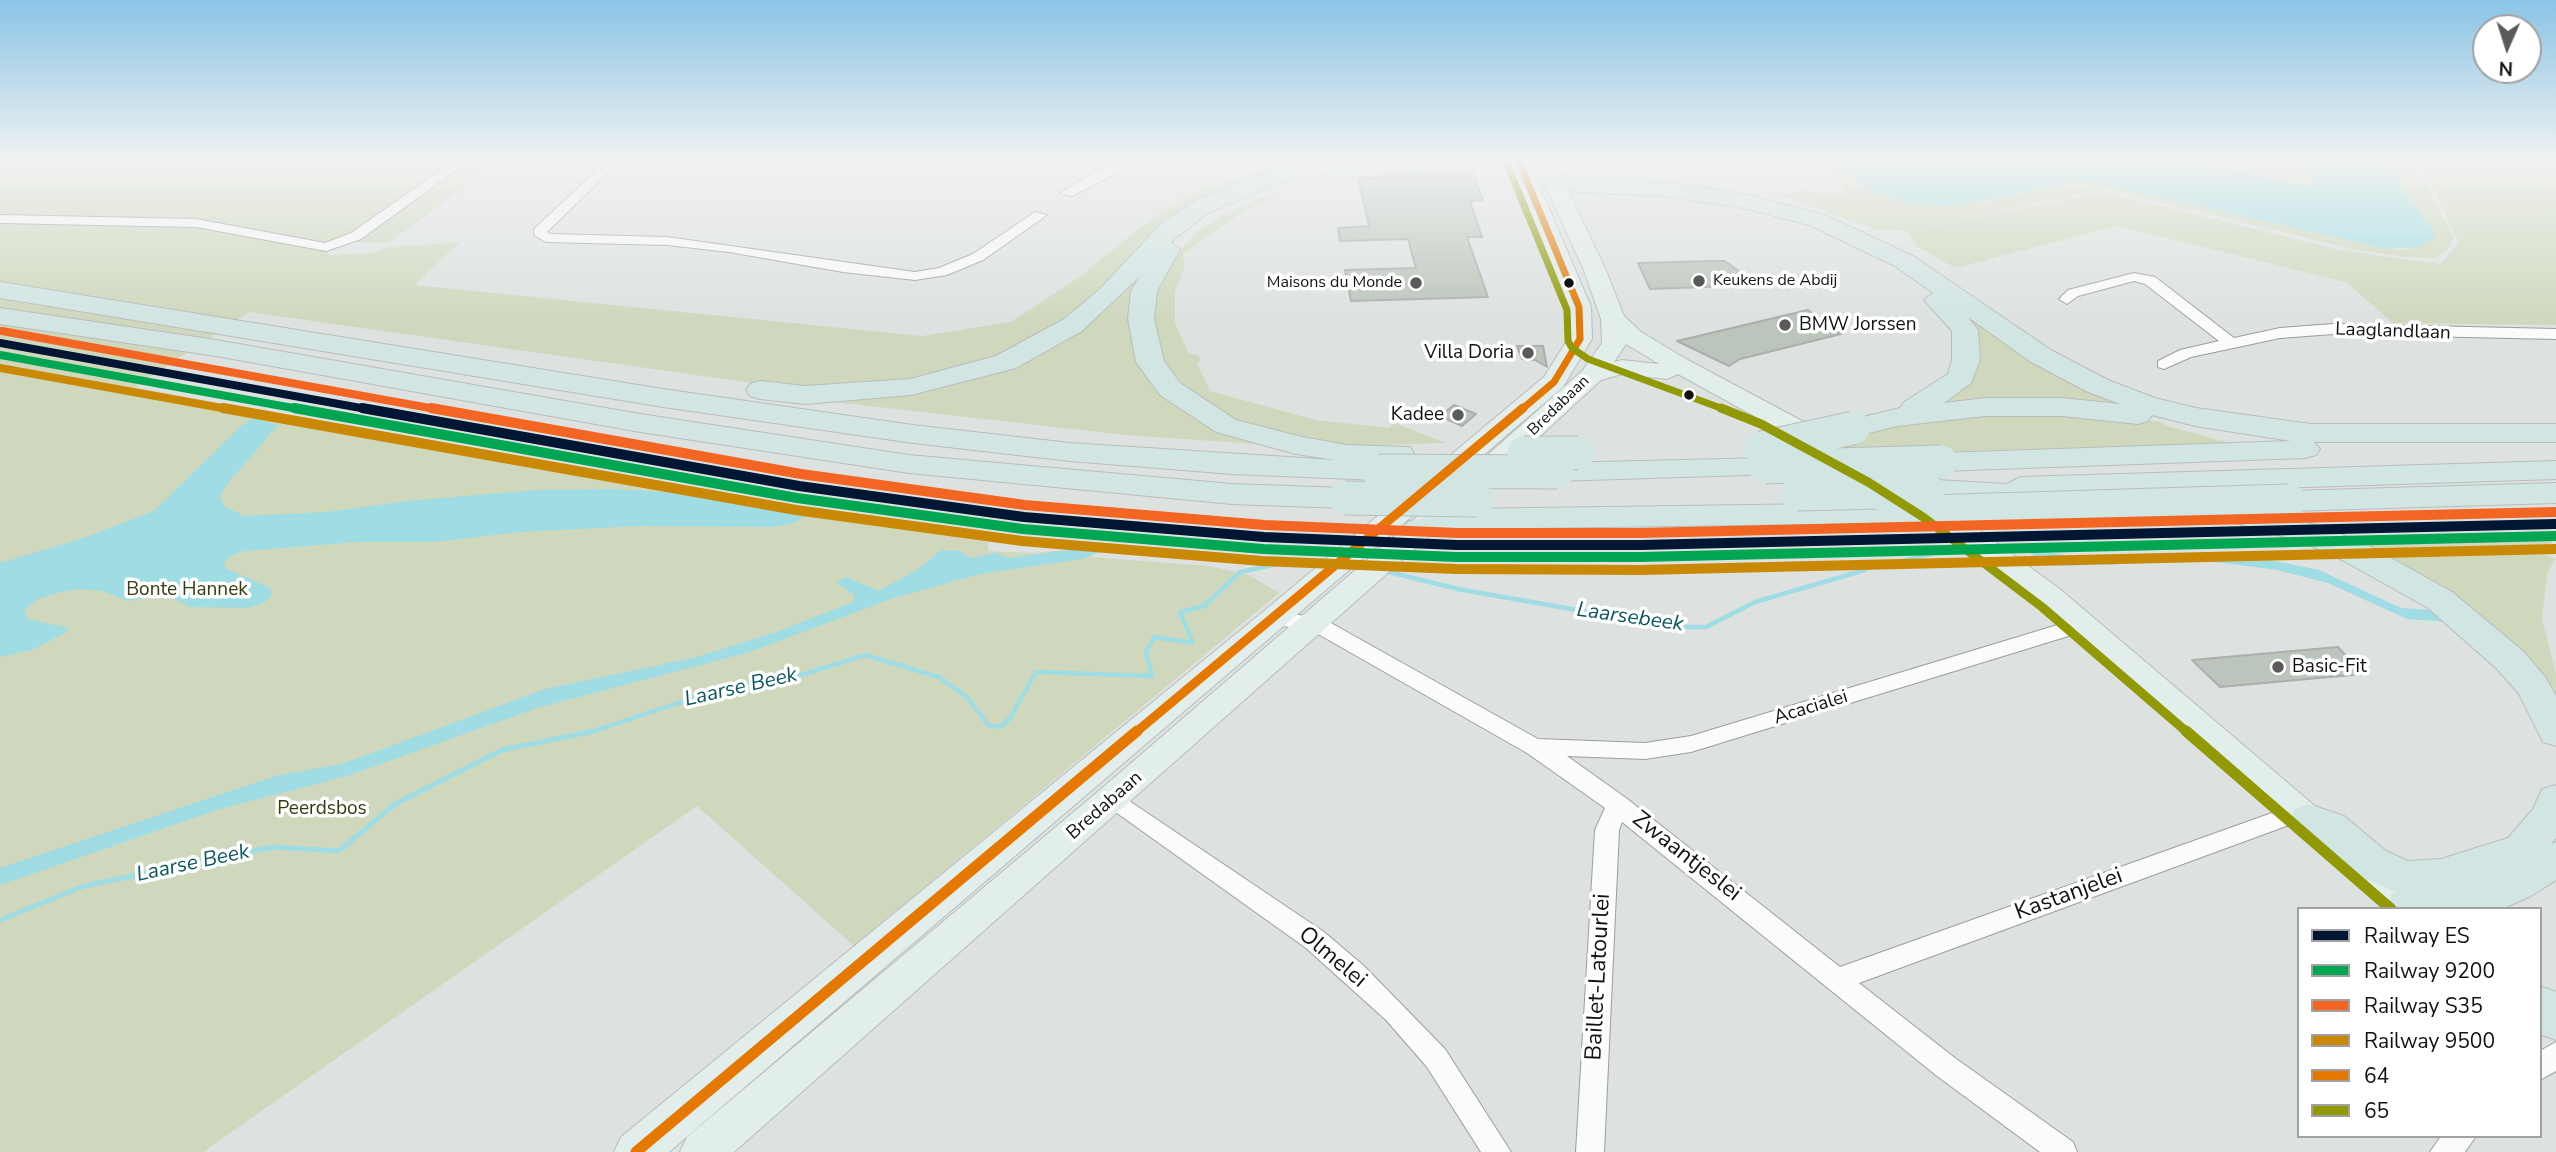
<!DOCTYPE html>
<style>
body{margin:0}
#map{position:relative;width:2556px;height:1152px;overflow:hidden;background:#dde2e0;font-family:"Nunito Sans",sans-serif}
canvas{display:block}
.legend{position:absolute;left:2297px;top:907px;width:245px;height:231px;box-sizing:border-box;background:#fff;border:2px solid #a0a1a0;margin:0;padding:9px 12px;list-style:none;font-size:21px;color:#111312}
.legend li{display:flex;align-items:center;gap:14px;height:35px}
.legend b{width:35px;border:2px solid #a0a1a0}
.north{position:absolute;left:2472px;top:14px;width:70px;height:70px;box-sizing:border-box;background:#fff;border:2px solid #a0a1a0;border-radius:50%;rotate:183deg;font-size:19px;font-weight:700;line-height:28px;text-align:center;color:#111312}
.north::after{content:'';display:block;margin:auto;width:24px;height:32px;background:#585b5a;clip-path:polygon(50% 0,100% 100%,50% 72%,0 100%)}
</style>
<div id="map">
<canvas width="2556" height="1152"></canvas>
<ul class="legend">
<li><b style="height:9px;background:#011633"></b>Railway ES</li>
<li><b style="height:9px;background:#00a651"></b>Railway 9200</li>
<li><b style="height:9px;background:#f26522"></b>Railway S35</li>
<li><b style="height:9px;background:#c98904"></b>Railway 9500</li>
<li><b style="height:9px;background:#e47801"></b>64</li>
<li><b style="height:9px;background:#919905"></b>65</li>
</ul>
<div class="north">N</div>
</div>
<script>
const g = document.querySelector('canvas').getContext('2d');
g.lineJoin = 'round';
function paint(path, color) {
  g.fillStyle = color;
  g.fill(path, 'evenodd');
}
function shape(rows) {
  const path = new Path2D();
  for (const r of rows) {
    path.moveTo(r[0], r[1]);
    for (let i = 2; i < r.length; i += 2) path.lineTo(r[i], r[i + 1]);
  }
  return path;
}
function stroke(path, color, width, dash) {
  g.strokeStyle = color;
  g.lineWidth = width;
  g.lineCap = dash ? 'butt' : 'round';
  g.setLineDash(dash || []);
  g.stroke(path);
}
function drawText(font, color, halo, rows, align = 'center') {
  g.font = font + ' "Nunito Sans",sans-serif';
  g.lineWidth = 7;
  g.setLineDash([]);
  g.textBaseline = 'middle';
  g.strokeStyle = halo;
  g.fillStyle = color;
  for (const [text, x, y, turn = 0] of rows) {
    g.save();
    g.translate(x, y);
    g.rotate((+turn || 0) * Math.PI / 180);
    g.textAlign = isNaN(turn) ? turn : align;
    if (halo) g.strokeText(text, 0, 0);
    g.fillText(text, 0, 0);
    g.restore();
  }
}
paint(shape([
 [0,159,457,159,341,241,313,243,330,255,375,253,385,248,460,242,414,285,922,336,1011,322,1078,278,1151,219,1197,191,1292,160,1333,159,1299,165,1229,188,1079,311,1025,347,937,376,851,388,766,385,249,312,135,387,498,458,987,542,989,551,1032,553,1077,549,1093,550,1091,557,1209,566,1249,575,1279,593,854,946,697,806,203,1152,0,1152],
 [471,159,503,159,388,243,355,242],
 [1826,159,1842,159,1860,182,1937,205,1984,202,2084,180,2397,250,2410,249,2435,233,2381,159,2419,159,2416,166,2454,237,2447,250,2436,258,2407,257,2356,250,2105,189,1916,229,2105,192,2340,250,2440,264,2459,243,2422,165,2427,159,2556,159,2556,325,2393,323,2346,282,2117,226,1955,268,1916,246,1907,231,1878,230,1782,196,1801,190,1848,196],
 [2176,159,2302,159,2309,164,2313,184,2310,187,2298,186],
 [1267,194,1275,196,1237,216,1183,254,1185,266,1175,292,1175,323,1189,354,1198,355,1201,361,1197,363,1210,391,1316,420,1389,428,1394,423,1446,443,1348,446,1262,430,1225,416,1193,396,1166,364,1153,331,1154,296,1174,256,1202,228,1220,217],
 [1215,209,1173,239,1155,261,1148,365,1257,444,1125,435,825,401,850,398,1047,347,1195,215],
 [1921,276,2158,411,1937,404,1959,388,1952,306],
 [2093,414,2160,422,2167,426,2231,443,1900,453,1811,447,1938,415],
 [2556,532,2556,537,2544,554,2555,559,2547,574,2542,619,2556,674,2556,709,2548,694,2332,537]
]), '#cfd8bd');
paint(shape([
 [1842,159,2176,159,2310,187,2313,184,2309,164,2302,159,2381,159,2435,233,2433,239,2419,247,2387,249,2084,180,1956,206,1913,204,1877,193,1860,182],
 [254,418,278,425,228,483,220,497,224,506,244,516,326,512,407,501,535,490,610,489,686,493,807,514,796,522,775,527,638,526,520,532,434,542,357,542,244,551,231,556,224,563,225,568,270,588,272,595,265,602,249,608,189,607,172,598,155,596,127,601,103,591,77,589,53,594,36,600,24,612,28,619,68,628,67,632,32,650,0,657,0,563,83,538,154,511,241,426],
 [2017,544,2034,544,2047,552,2083,558,2196,554,2270,560,2319,570,2401,608,2433,610,2451,622,2407,619,2328,583,2277,570,2208,561,2063,566,2040,560],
 [1077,549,1102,551,1082,559,980,574,894,598,750,652,537,708,347,776,220,809,0,885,0,868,209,798,279,775,342,764,545,689,697,657,779,631,853,602,855,596,836,582,846,577,879,591,920,568,941,550,960,551,971,558,994,553,1008,558]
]), '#9fdce3');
stroke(shape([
 [1899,562,1948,549],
 [1389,572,1458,589,1673,627,1706,627,1755,602,1865,570],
 [588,733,723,688,805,674,865,655,939,677,968,698,988,725,1000,727,1010,718,1036,672,1152,676,1146,652,1154,637,1193,643,1180,612,1204,606,1240,572,1273,565]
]), '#9fdce3', 4.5);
stroke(shape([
 [0,920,84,886,273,847,339,851,395,804,502,750,594,731]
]), '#9fdce3', 5);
const building = shape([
 [1441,173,1473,174,1483,200,1470,201,1482,237,1467,237,1488,297,1351,301,1345,270,1416,268,1408,239,1340,241,1338,228,1369,226,1358,179,1441,173],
 [1713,261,1725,261,1758,285,1650,289,1638,263,1713,261],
 [1808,310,1841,334,1740,359,1729,366,1677,341,1808,310],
 [1517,346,1543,346,1547,367,1535,360,1522,359,1517,346],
 [1454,405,1476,414,1462,426,1440,416,1454,405],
 [2338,647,2363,674,2220,687,2192,660,2338,647]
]);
paint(building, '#bbc5bb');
stroke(building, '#acaead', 2);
const minor = shape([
 [457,159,471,159,361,239,326,251,196,227,0,223,0,215,196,219,325,243,351,233,457,159],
 [609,159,622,159,547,232,550,234,667,237,915,272,939,268,973,254,1035,212,1047,215,983,260,947,275,915,280,843,272,729,252,667,245,546,242,534,235,534,229,609,159],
 [1127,159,1145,159,1072,196,1060,193,1098,170,1127,159],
 [2134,273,2155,277,2234,338,2280,328,2333,324,2556,329,2556,339,2333,334,2280,338,2191,357,2164,369,2158,367,2158,361,2180,350,2219,341,2145,284,2134,281,2078,296,2067,304,2059,299,2068,290,2134,273],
 [1275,612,1322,618,1538,739,1645,743,1691,736,2074,620,2088,620,2091,625,2088,630,1691,752,1645,759,1567,756,1626,798,1840,967,2300,803,2308,806,2311,812,2308,818,1859,983,1955,1058,2073,1142,2077,1152,2040,1152,1937,1076,1622,822,1619,830,1604,1152,1576,1152,1595,830,1605,808,1527,753,1311,630,1268,624,1265,619,1275,612],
 [1125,798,1324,932,1364,966,1445,1049,1511,1152,1481,1152,1427,1067,1386,1020,1306,948,1117,813,1114,807,1117,801,1125,798],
 [2556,1042,2556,1071,2540,1080,2540,1051,2556,1042],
 [2441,1136,2476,1136,2465,1152,2430,1152,2441,1136]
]);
const primary = shape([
 [1508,159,1528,159,1591,307,1592,339,1563,387,669,1152,614,1152,621,1137,1264,611,1544,377,1568,339,1567,307,1508,159],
 [1533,159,1553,159,1605,268,1624,316,1641,332,1686,359,1832,437,1836,443,1832,449,1814,449,1678,374,1667,379,1622,374,1601,380,1484,488,1474,491,1464,488,1460,482,1464,476,1583,370,1602,343,1601,319,1583,268,1533,159],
 [1626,344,1659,364,1622,360,1614,362,1626,344],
 [1926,495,1936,498,2061,590,2423,898,2429,909,2384,909,2039,604,1916,510,1912,504,1916,498,1926,495],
 [1442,501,1452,504,1456,510,1452,516,734,1152,680,1152,687,1137,1101,789,1432,504,1442,501]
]);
const motorway = shape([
 [1325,159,1506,159,1532,166,1535,171,1524,178,1484,167,1334,178,1324,173,1285,181,1209,212,1171,242,1180,249,1157,291,1154,319,1164,361,1180,383,1236,420,1298,436,1346,445,1410,447,1414,453,1410,459,1380,462,1389,464,1393,471,1389,478,1378,480,1232,474,1070,461,913,443,663,407,0,298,0,282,663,389,913,425,1070,443,1335,460,1296,454,1216,432,1160,395,1136,362,1128,319,1131,291,1140,276,1082,331,1016,368,911,395,805,404,760,399,750,396,746,390,750,384,760,381,805,386,910,379,996,356,1064,319,1099,290,1162,223,1193,202,1271,170,1325,159],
 [1552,172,1575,178,1659,182,1740,193,1825,215,1913,256,2051,350,2108,380,2155,398,2196,408,2311,424,2556,424,2556,442,2314,442,2320,449,2316,455,2305,458,1941,471,1930,469,1926,462,1930,455,1941,453,2291,441,2195,426,2152,415,2148,421,2138,424,2062,416,1985,416,1897,426,1853,437,1843,434,1838,428,1843,422,1900,408,1904,402,1948,374,1952,360,1952,331,1924,300,1933,293,1895,266,1809,225,1739,207,1659,196,1575,192,1544,184,1541,179,1544,174,1552,172],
 [1968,317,2031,362,2088,392,2120,404,2062,398,1985,398,1944,403,1971,383,1980,360,1978,330,1968,317],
 [0,308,216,340,640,414,909,455,1232,484,1345,488,1356,491,1361,498,1356,505,1345,508,1232,504,909,473,640,432,216,356,0,324,0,308],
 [1765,458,1776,460,1780,467,1776,474,1557,481,1546,479,1542,472,1546,465,1557,463,1765,458],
 [2556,461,2556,479,2058,495,2054,502,2043,505,1937,500,1926,497,1922,490,1926,483,1937,480,2007,484,2020,477,2556,461],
 [2556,483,2556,503,2289,511,2278,508,2273,501,2278,494,2289,491,2556,483],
 [2222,499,2325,528,2368,545,2452,592,2523,651,2546,678,2556,696,2556,746,2543,742,2519,694,2497,669,2428,608,2344,561,2303,542,2211,516,2206,509,2211,502,2222,499],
 [1893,503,1904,506,1909,513,1904,520,1893,523,1458,529,1419,539,1408,536,1403,529,1408,522,1458,509,1893,503],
 [2556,785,2556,838,2551,844,2556,842,2556,880,2531,896,2502,909,2387,909,2392,893,2396,892,2358,875,2316,838,2295,831,2289,820,2295,809,2309,804,2344,816,2386,851,2408,861,2441,859,2508,838,2533,809,2542,789,2556,785],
 [2540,986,2556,992,2556,1040,2540,1034,2540,986]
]);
stroke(minor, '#9a9e9c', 2);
stroke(primary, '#babcbb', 2);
stroke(motorway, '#babcbb', 2);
paint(minor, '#fafbfa');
paint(primary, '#e1eeec');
paint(motorway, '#d1e5e3');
const motorwayBridge = shape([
 [1761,448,1853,428],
 [1524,453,1578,453],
 [1765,467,1941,462],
 [1378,471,1557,472],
 [1797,494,1928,491],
 [1345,498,1477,500],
 [1893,513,2289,501]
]);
stroke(motorwayBridge, '#babcbb', 35, []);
stroke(motorwayBridge, '#d1e5e3', 33);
stroke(shape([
 [1518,159,1579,307,1580,339,1554,382,1521,410]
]), '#e47801', 7);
stroke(shape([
 [1135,733,1523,408]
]), '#e47801', 9);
stroke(shape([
 [636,1152,1137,731]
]), '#e47801', 11);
stroke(shape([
 [1507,164,1567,310,1568,341,1572,348,1588,359,1726,410]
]), '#919905', 7);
stroke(shape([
 [1721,408,1761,424,1868,482,1923,517,2042,607,2188,733]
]), '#919905', 9);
stroke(shape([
 [2186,731,2391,909]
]), '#919905', 11);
stroke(shape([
 [0,343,372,410]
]), '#011633', 8);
stroke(shape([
 [362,408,799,486,1024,517,1264,537,1457,545,1640,545,2556,524]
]), '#011633', 10);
stroke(shape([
 [0,355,304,410]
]), '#00a651', 8);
stroke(shape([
 [294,408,797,498,1023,529,1263,549,1456,557,1640,557,2556,536]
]), '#00a651', 10);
stroke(shape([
 [2,331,441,410]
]), '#f26522', 8);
stroke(shape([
 [431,408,801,474,1025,505,1265,525,1457,533,1640,533,2556,512]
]), '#f26522', 10);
stroke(shape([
 [0,368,233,410]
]), '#c98904', 8);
stroke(shape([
 [223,408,796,510,1022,541,1262,561,1456,569,1640,570,2556,549]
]), '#c98904', 10);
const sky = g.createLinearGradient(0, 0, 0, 320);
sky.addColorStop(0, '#8bc4e6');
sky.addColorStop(0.5, '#f0f2f1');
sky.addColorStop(1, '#f0f2f100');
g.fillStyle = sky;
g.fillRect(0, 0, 2556, 320);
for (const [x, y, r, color] of [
 [1699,281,7,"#585b5a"],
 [1416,283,7,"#585b5a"],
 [1569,283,6,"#111312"],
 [1785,325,7,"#585b5a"],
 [1528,353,7,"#585b5a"],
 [1689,395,6,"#111312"],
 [1458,415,7,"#585b5a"],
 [2278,667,7,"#585b5a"]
]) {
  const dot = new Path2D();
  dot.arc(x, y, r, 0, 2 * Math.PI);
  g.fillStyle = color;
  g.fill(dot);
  stroke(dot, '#fff', 2.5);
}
drawText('16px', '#111312', '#fff', [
 ["Keukens de Abdij",1713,281],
 ["Maisons du Monde",1402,283,"right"]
], 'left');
drawText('16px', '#111312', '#fff', [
 ["Bredabaan",1559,406,-44]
]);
drawText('19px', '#111312', '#fff', [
 ["BMW Jorssen",1799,325],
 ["Villa Doria",1514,353,"right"],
 ["Kadee",1444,415,"right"],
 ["Basic-Fit",2292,667]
], 'left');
drawText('19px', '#111312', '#fff', [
 ["Laaglandlaan",2393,332,2],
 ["Acacialei",1811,708,-17],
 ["Bredabaan",1105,806,-41]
]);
drawText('19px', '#343d0f', '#fff', [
 ["Bonte Hannek",187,590],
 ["Peerdsbos",322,809]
]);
drawText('italic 21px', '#0b565f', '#fff', [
 ["Laarsebeek",1630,618,8],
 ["Laarse Beek",741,688,-13],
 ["Laarse Beek",193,864,-12]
]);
drawText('23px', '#111312', '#fff', [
 ["Zwaantjeslei",1686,857,38],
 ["Kastanjelei",2069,895,-20],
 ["Olmelei",1332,958,40],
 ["Baillet-Latourlei",1599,977,-87]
]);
</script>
